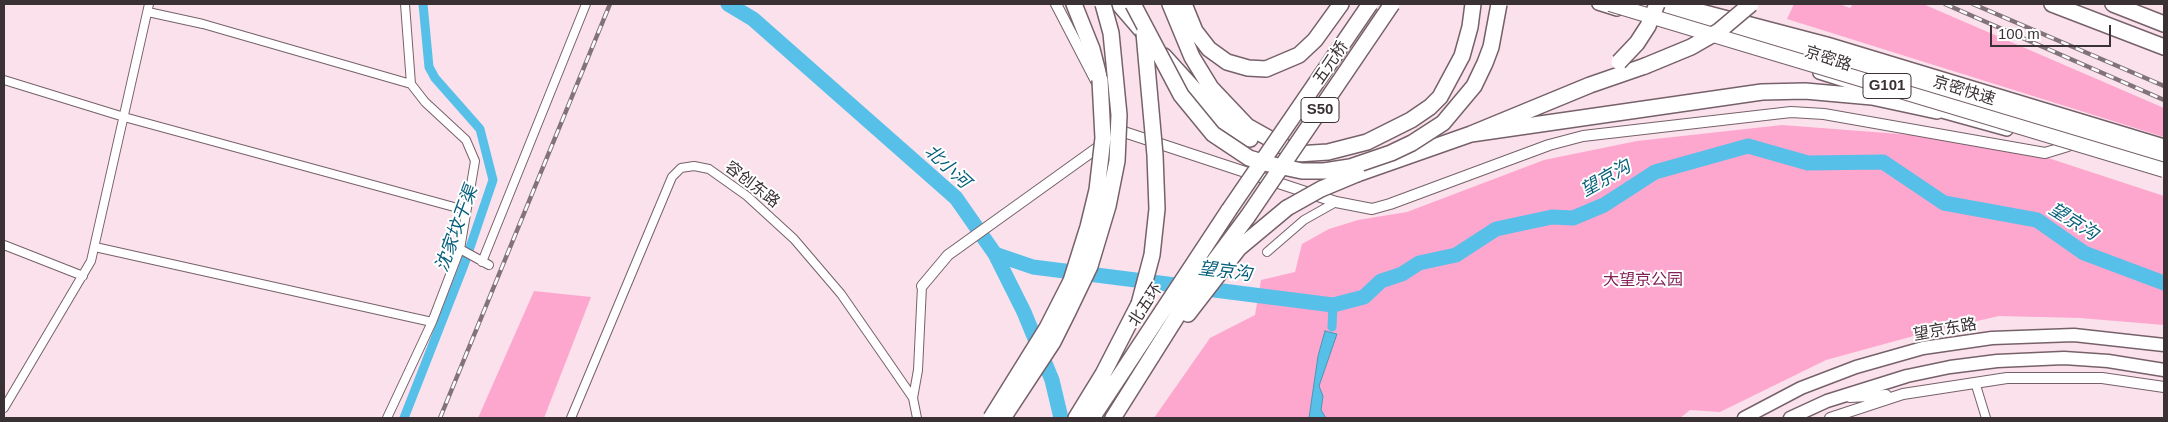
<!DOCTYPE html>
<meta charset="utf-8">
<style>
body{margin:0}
#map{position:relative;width:2168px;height:422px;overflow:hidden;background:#fae1eb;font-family:Helvetica,sans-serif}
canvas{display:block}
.frame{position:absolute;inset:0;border:5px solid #3a3135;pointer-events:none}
.scale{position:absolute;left:1990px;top:25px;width:121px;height:22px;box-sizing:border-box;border:2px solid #3a3135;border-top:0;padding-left:6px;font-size:15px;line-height:18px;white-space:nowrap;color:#3a3135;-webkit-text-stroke:4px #fff;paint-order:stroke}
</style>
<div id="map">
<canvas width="2168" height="422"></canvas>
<div class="frame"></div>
<div class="scale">100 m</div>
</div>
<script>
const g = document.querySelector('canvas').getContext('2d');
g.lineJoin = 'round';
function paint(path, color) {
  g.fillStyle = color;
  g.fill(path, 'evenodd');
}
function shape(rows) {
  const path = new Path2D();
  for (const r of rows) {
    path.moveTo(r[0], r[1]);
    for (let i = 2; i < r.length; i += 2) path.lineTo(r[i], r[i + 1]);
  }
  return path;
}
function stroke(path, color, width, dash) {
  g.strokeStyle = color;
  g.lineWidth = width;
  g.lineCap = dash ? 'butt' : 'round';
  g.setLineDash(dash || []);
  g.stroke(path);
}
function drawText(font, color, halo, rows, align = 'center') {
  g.font = font + ' Helvetica,"Noto Sans SC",sans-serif';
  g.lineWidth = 4;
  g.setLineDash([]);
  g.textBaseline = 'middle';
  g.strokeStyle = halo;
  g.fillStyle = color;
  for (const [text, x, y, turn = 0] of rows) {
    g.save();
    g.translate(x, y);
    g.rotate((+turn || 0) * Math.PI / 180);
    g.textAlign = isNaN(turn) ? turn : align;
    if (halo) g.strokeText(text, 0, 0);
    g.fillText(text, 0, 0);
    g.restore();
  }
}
paint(shape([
 [1794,4,1840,4,1850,8,1853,4,1923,4,2164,108,2164,137,1787,19],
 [1782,125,1978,140,2039,155,2164,196,2164,325,2080,318,1999,316,1921,334,1826,360,1720,412,1690,410,1680,418,1154,418,1210,338,1255,315,1261,280,1295,272,1302,244,1329,229,1358,220,1407,212,1544,160,1637,141],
 [534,291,591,297,544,418,478,418]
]), '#fda7cf');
const water = shape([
 [1325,331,1337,334,1319,386,1323,396,1321,410,1326,418,1309,418,1318,356,1325,331]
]);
paint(water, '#57c0e9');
stroke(water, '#4e95b3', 1);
stroke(shape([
 [1332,327,1333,305],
 [404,418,464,265,493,180,480,129,435,78,429,67,423,4]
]), '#57c0e9', 9);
stroke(shape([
 [728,4,753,19,956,198,995,254,1024,312,1052,380,1061,418],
 [995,254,1033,267,1333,305,1364,297,1381,281,1402,274,1419,263,1456,255,1496,229,1552,217,1573,218,1604,205,1655,172,1748,146,1808,163,1883,162,1944,203,2037,220,2084,253,2164,283]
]), '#57c0e9', 15);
const minor = shape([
 [148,12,203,24,411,84],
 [4,80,124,117,465,210],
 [4,245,83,276],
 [95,247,432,322,460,249,475,161,466,140,425,102,411,84,405,4],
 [460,249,489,265],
 [1267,252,1304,220,1336,202],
 [482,262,586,4],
 [1975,382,1986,418],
 [913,398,918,370,922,286],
 [4,408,91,261,149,4],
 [387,418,432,322],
 [571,418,672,177,681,168,694,166,709,169,747,196,794,239,841,294,891,366,913,398,917,418]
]);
const tertiary = shape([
 [1056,4,1096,81],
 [1103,96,1121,131,1336,202,1372,209,1390,204,1549,145,1583,136,1791,112,1824,114,2045,153,2068,146],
 [922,286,948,255,1104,143],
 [1850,397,1886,395],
 [1830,418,1903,394,2007,378,2102,378,2164,387]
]);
const secondary = shape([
 [1598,4,1617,10],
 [1686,6,1827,43,2164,145],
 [1819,73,1882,93],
 [1931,109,2007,130]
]);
const primary = shape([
 [1744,418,1801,388,1856,367,1923,348,1992,338,2074,335,2164,345],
 [1790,418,1827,401,1907,376,1950,367,1997,361,2064,358,2108,361,2164,370]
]);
const trunk = shape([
 [1658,4,2164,155]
]);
const motorway = shape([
 [1074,4,1092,49,1100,80],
 [1119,4,1144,33],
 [1170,4,1192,57,1211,88,1247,126,1297,154,1328,152,1367,142,1411,120,1430,107,1440,97,1462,56,1470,27,1473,4],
 [1184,4,1195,31,1209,49,1227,62,1248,68,1266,69,1299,55,1315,40,1341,4],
 [2052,4,2164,47],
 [2113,4,2164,24],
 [1164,56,1223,121,1250,139],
 [1471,134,1762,92,1805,91,1872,97,1937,111],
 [1357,174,1471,134,1590,85,1645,66],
 [1188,314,1239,248,1287,208],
 [1076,418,1103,374,1139,304],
 [1092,418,1229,210],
 [1113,418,1198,283,1248,216]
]);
stroke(minor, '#76616a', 10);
stroke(tertiary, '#76616a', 12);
stroke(secondary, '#76616a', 14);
stroke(primary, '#76616a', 15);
stroke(trunk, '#76616a', 16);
stroke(motorway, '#76616a', 18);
stroke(minor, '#fff', 8);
stroke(tertiary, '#fff', 10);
stroke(secondary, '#fff', 11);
stroke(primary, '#fff', 12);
stroke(trunk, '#fff', 14);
stroke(motorway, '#fff', 15);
const rail = shape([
 [1945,4,2164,100],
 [1973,4,2164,86],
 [440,418,610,4]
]);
stroke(rail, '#82737a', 4.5);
stroke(rail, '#fff', 2.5, [8]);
const trunkBridge = shape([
 [1610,4,2164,170]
]);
const motorwayBridge = shape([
 [1133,4,1181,95,1213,134,1249,158,1269,164,1302,171,1324,171,1350,167,1391,153,1412,143,1443,123,1474,86,1485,63,1491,47,1499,4],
 [1619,62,1637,43,1648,26,1657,4],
 [1645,66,1691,47,1719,31,1751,4],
 [1287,208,1321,189,1357,174],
 [1229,210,1370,4],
 [1248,216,1392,4],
 [1139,304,1152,255,1157,209,1155,155,1144,33],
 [991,418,1047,328,1071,281,1088,227,1097,190,1103,138,1100,80],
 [1003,418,1053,342,1068,312,1090,266,1108,206,1117,161,1119,115,1111,33,1103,4]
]);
stroke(trunkBridge, '#76616a', 16, []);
stroke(motorwayBridge, '#76616a', 18, []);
stroke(trunkBridge, '#fff', 14);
stroke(motorwayBridge, '#fff', 15);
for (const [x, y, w] of [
 [1887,86,48],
 [1320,110,38]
]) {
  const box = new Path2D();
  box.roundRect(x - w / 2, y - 12.5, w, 25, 4);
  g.fillStyle = '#fff';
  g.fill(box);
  stroke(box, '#3a3135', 1);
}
drawText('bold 15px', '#3a3135', null, [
 ["G101",1887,86],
 ["S50",1320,110]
]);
drawText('16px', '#3a3135', '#fff', [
 ["京密路",1828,59,18],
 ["五元桥",1331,63,-56],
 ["京密快速",1964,91,17],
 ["容创东路",752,185,38],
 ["北五环",1146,305,-57],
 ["望京东路",1945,330,-10]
]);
drawText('16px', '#822057', '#fff', [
 ["大望京公园",1643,281]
]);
drawText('italic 18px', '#065f7b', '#fff', [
 ["北小河",947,167,43],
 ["望京沟",1606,179,-30],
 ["望京沟",2073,222,32],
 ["沈家坟干渠",457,229,-70],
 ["望京沟",1225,272,7]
]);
</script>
